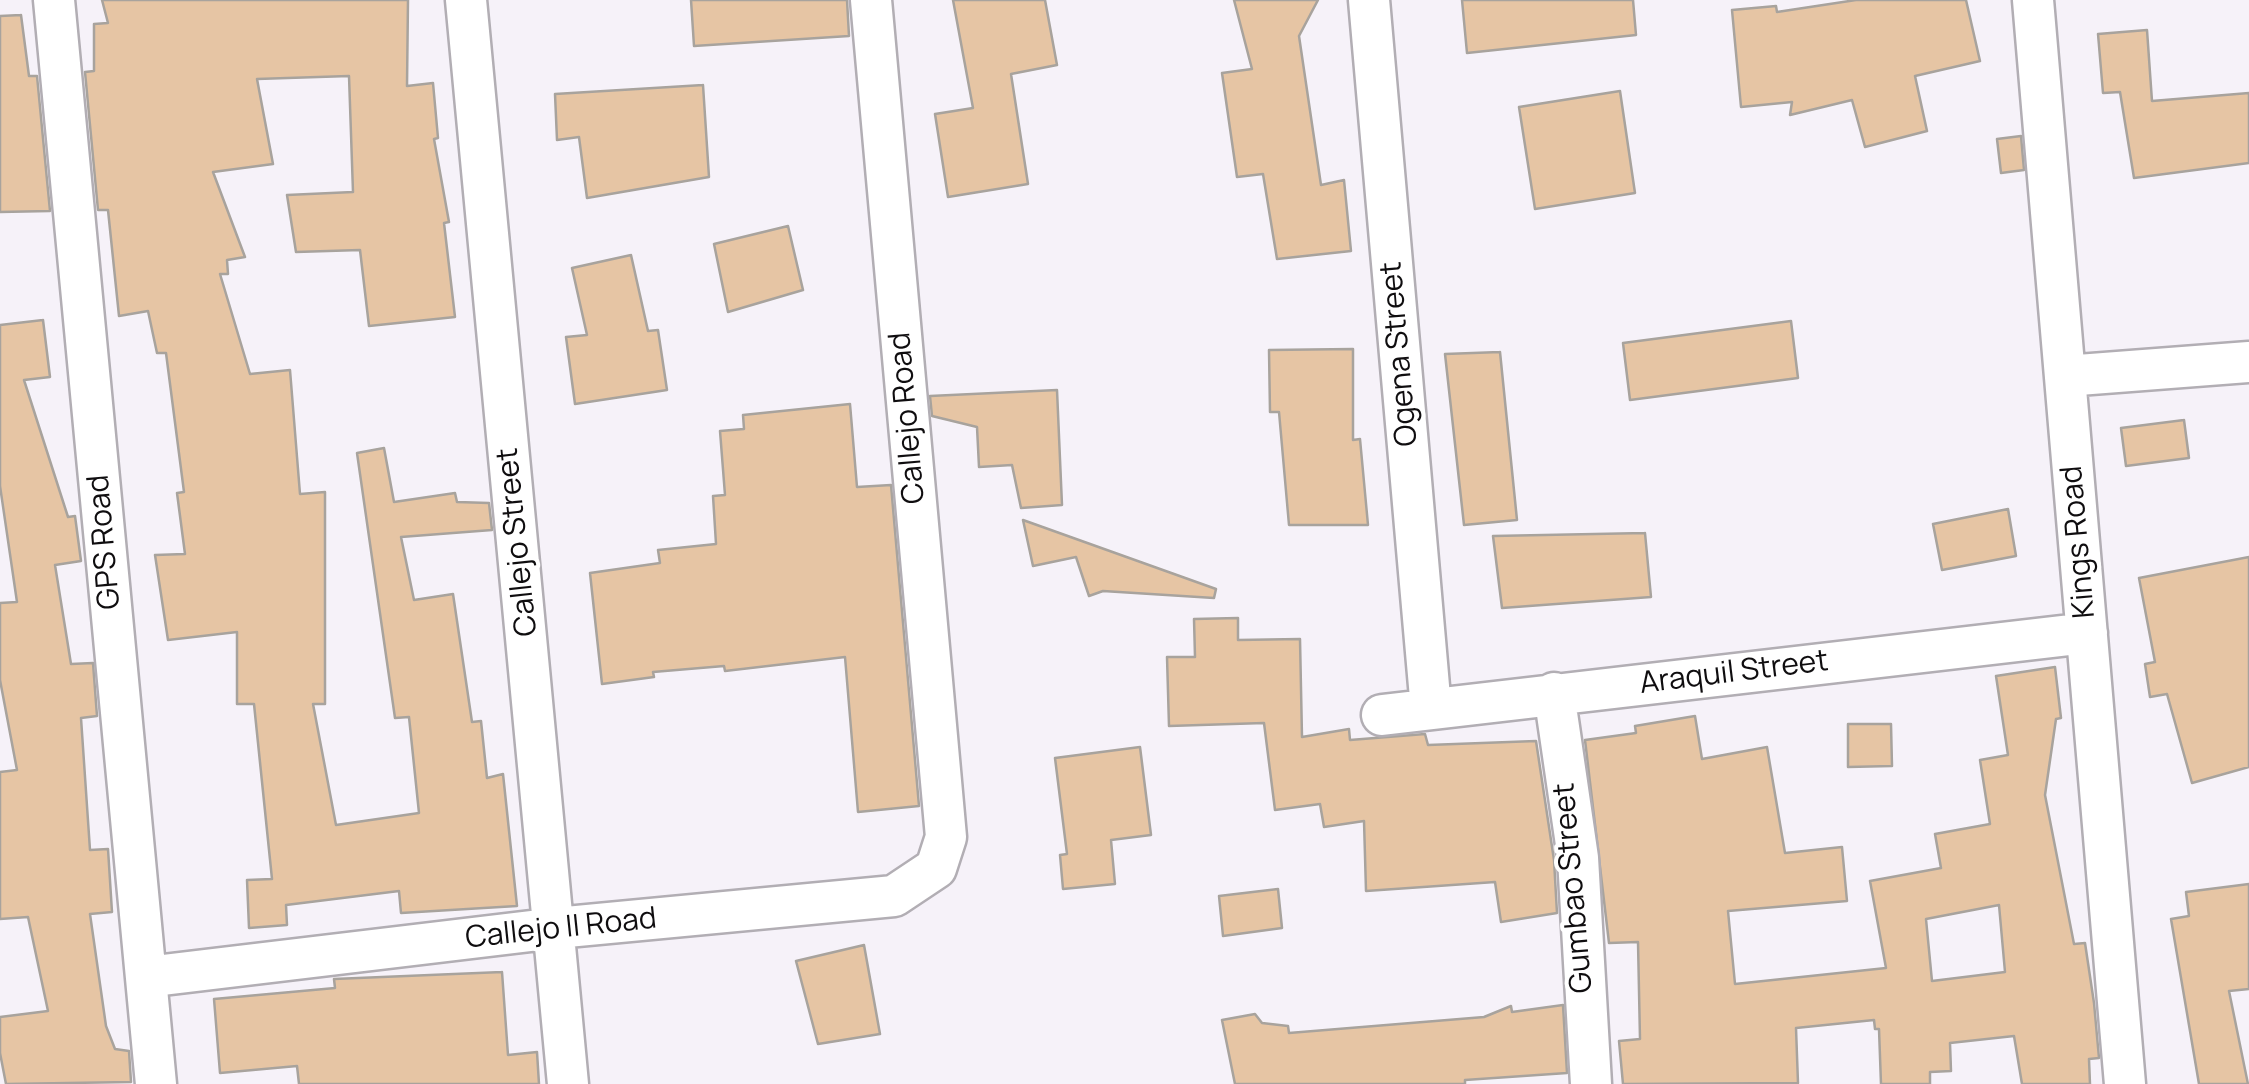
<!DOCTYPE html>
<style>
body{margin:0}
canvas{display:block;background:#f6f2f9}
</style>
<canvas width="2249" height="1084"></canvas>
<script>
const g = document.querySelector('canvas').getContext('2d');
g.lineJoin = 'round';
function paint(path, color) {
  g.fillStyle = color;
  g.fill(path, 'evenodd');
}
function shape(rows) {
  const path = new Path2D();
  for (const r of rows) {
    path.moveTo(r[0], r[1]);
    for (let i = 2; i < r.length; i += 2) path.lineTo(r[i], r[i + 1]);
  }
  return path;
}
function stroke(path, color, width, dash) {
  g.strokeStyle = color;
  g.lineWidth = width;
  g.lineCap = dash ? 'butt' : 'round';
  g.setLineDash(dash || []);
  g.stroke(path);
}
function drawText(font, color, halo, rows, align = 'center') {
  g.font = font + ' Manrope,sans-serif';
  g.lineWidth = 8;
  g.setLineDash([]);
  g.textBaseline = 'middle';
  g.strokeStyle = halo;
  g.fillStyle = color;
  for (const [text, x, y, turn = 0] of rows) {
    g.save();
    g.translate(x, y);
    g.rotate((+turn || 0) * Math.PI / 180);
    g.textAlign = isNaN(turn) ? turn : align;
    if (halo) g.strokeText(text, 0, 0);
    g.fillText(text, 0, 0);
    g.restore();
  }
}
const building = shape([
 [102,0,408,0,407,86,433,83,438,138,434,139,449,222,444,223,455,317,369,326,360,250,296,252,287,195,353,192,349,76,257,79,273,164,213,172,245,257,227,260,228,274,220,274,250,374,290,370,300,494,325,492,325,704,313,704,336,825,419,813,409,717,395,718,357,453,384,448,394,502,455,493,457,502,489,503,492,530,401,537,414,600,453,594,472,722,481,721,487,778,503,774,517,906,401,913,399,891,286,905,287,925,249,928,247,880,272,879,254,704,237,704,237,632,168,640,155,555,185,554,177,493,184,492,166,353,157,353,148,311,119,316,108,210,98,210,85,72,94,71,94,24,108,23,102,0],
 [691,0,847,0,849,36,694,46,691,0],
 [953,0,1045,0,1057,65,1011,74,1028,184,948,197,935,114,973,108,953,0],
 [1234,0,1318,0,1299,36,1321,185,1344,180,1351,251,1277,259,1263,174,1237,177,1222,73,1252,69,1234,0],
 [1462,0,1633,0,1636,35,1467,53,1462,0],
 [1856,0,1966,0,1980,61,1915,76,1927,131,1865,147,1852,100,1790,115,1792,102,1741,107,1732,10,1776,6,1777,12,1856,0],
 [21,15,29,76,37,76,50,211,0,212,0,16,21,15],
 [2147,30,2152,101,2249,93,2249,163,2134,178,2120,92,2103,93,2098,34,2147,30],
 [703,85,709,177,587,198,579,137,557,140,555,94,703,85],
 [1620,91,1635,193,1535,209,1519,107,1620,91],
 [2021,136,2024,170,2001,173,1997,139,2021,136],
 [788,226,803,290,728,312,714,244,788,226],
 [631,255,648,331,658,330,667,390,575,404,566,337,587,335,572,268,631,255],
 [43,320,50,377,24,380,68,517,75,516,81,561,55,565,71,664,93,663,97,716,81,718,90,850,108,849,112,912,90,914,106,1026,115,1049,129,1051,131,1082,6,1084,0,1053,0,1017,48,1011,28,917,0,919,0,772,17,770,0,680,0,603,17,602,0,486,0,325,43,320],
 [1791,321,1798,378,1630,400,1623,343,1791,321],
 [1353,349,1353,440,1360,439,1368,525,1289,525,1279,412,1270,412,1269,350,1353,349],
 [1500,352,1517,520,1464,525,1445,354,1500,352],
 [1057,390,1062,505,1021,508,1012,465,979,467,977,427,932,416,930,396,1057,390],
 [850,404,857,487,891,485,919,806,858,812,845,657,725,671,724,666,653,672,654,677,602,684,590,573,660,563,658,550,716,544,713,496,725,495,720,431,744,429,743,415,850,404],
 [2184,420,2189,458,2126,466,2121,428,2184,420],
 [2008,509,2016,556,1942,570,1933,524,2008,509],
 [1023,520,1216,589,1214,598,1103,591,1089,596,1076,557,1033,566,1023,520],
 [1645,533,1651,597,1502,608,1493,536,1645,533],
 [2249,557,2249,767,2192,783,2167,694,2150,697,2145,664,2155,662,2139,578,2249,557],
 [1238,618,1238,640,1300,639,1302,737,1349,729,1350,740,1425,734,1428,745,1536,741,1554,860,1557,913,1501,922,1495,882,1366,891,1364,821,1324,827,1320,804,1275,810,1264,723,1169,726,1167,657,1195,657,1194,619,1238,618],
 [2055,667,2061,718,2056,719,2045,795,2074,944,2085,943,2094,1003,2099,1058,2089,1059,2090,1084,2022,1084,2014,1036,1950,1043,1951,1071,1930,1072,1930,1084,1881,1084,1879,1029,1875,1029,1874,1020,1796,1028,1798,1083,1623,1084,1619,1041,1640,1039,1638,942,1609,943,1585,740,1636,733,1635,726,1695,716,1702,759,1767,747,1785,853,1842,847,1847,901,1728,911,1735,984,1886,968,1870,881,1941,868,1935,834,1990,824,1980,760,2008,755,1996,676,2055,667],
 [1999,905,2005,972,1932,981,1926,919,1999,905],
 [1848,724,1891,724,1892,766,1848,767,1848,724],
 [1140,747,1151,835,1111,840,1115,884,1063,889,1060,855,1067,854,1055,758,1140,747],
 [2249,884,2249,989,2229,991,2248,1084,2199,1084,2171,919,2189,916,2186,892,2249,884],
 [1278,889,1282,928,1223,936,1219,896,1278,889],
 [864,945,880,1034,818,1044,796,961,864,945],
 [502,972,508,1055,537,1052,539,1084,299,1084,297,1066,220,1073,214,999,335,988,334,979,502,972],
 [1563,1005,1567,1073,1465,1080,1465,1084,1235,1084,1222,1020,1255,1014,1262,1023,1288,1026,1289,1033,1484,1017,1511,1006,1512,1012,1563,1005]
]);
paint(building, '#e6c5a4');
stroke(building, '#a8a39d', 2.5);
const minor = shape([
 [54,0,156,1084],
 [466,0,568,1084],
 [1369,0,1431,709],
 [2033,0,2125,1084],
 [2065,376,2249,362],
 [1554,693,1578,858,1591,1084],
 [1382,715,2087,633],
 [146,977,556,928,894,896,936,868,946,837,871,0]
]);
stroke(minor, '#b2aeb4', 45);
stroke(minor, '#fff', 40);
drawText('30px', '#0f0d0f', '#fff', [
 ["Ogena Street",1400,354,-95],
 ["Callejo Road",908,418,-95],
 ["GPS Road",105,542,-95],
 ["Callejo Street",518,542,-96],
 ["Kings Road",2079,542,-95],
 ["Araquil Street",1734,673,-7],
 ["Gumbao Street",1574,888,-95],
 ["Callejo II Road",561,929,-6]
]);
</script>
